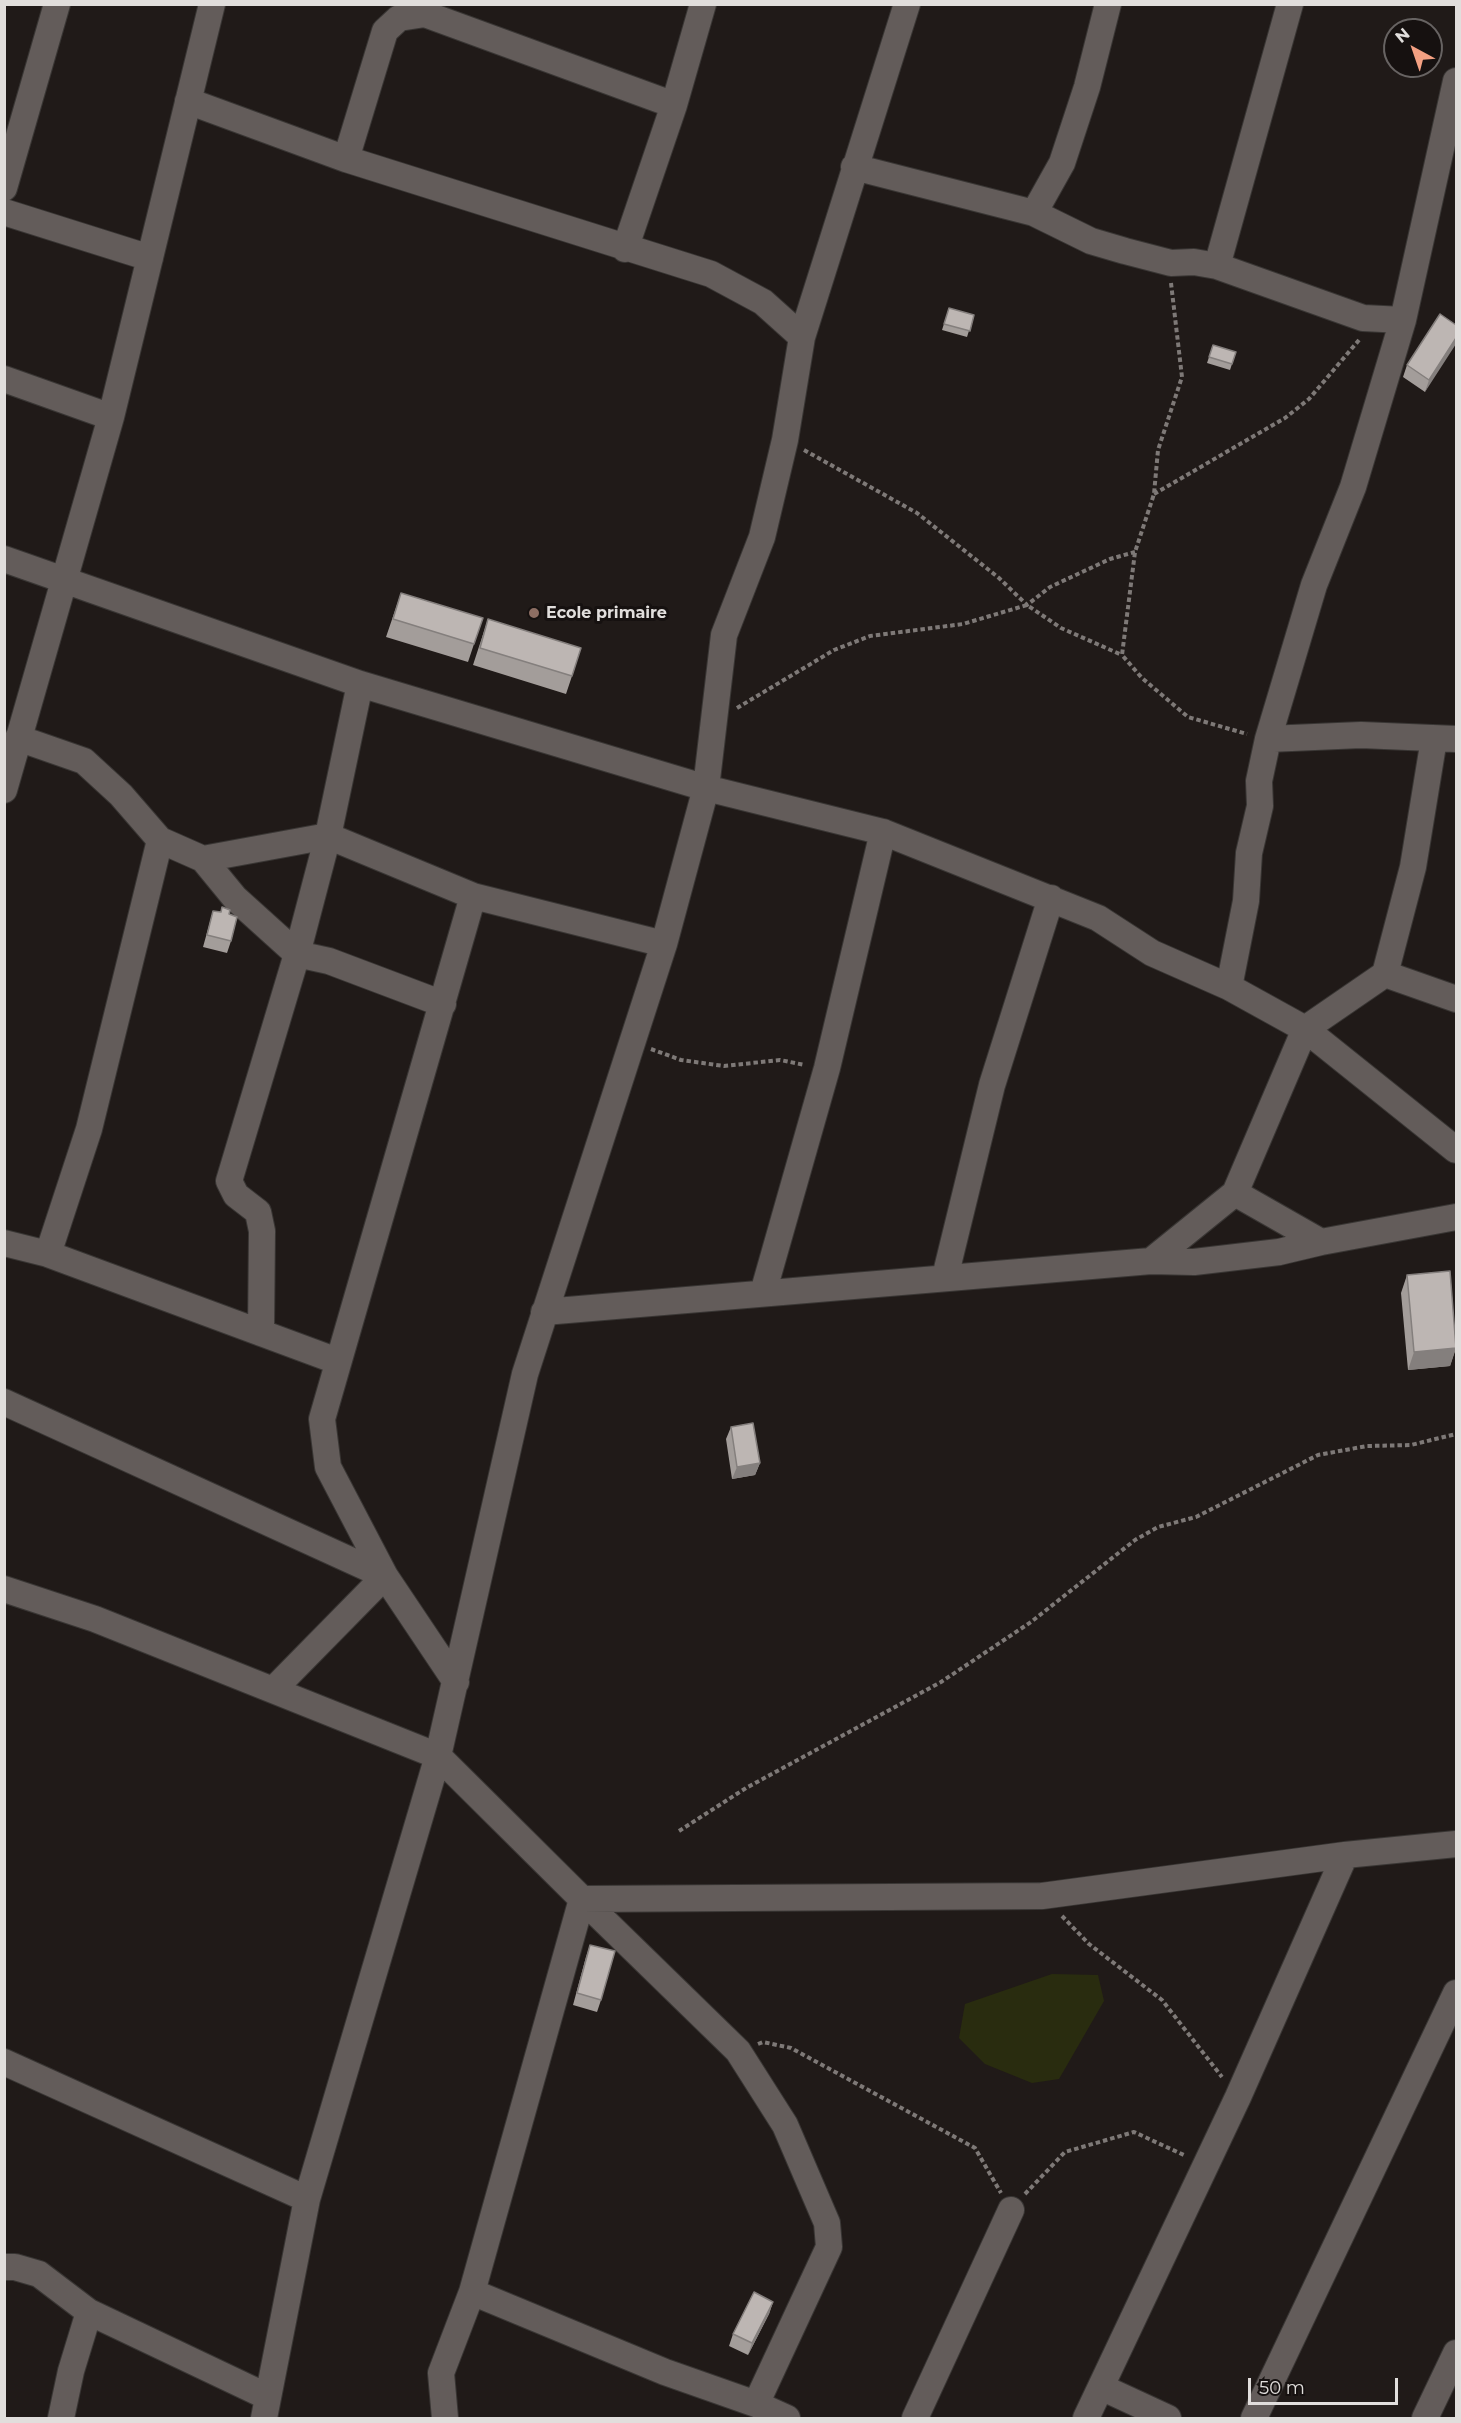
<!DOCTYPE html>
<style>
body{margin:0}
#map{position:relative;width:1461px;height:2423px;overflow:hidden;background:#201a18;font-family:Montserrat,sans-serif}
canvas{display:block}
.frame{position:absolute;inset:0;border:6px solid #e1dedc;pointer-events:none}
.north{position:absolute;left:1383px;top:18px;width:60px;height:60px;box-sizing:border-box;background:#161110;border:2px solid #676362;border-radius:50%;rotate:320deg;font-size:16px;font-weight:700;line-height:24px;text-align:center;color:#e1dedc}
.north::after{content:'';display:block;margin:auto;width:21px;height:27px;background:#f3a082;clip-path:polygon(50% 0,100% 100%,50% 72%,0 100%)}
.scale{position:absolute;left:1248px;top:2378px;width:150px;height:27px;box-sizing:border-box;border:3px solid #e1dedc;border-top:0;padding-left:8px;font-size:18px;line-height:21px;white-space:nowrap;color:#e1dedc;-webkit-text-stroke:4px #161110;paint-order:stroke}
</style>
<div id="map">
<canvas width="1461" height="2423"></canvas>
<div class="frame"></div>
<div class="north">N</div>
<div class="scale">50 m</div>
</div>
<script>
const g = document.querySelector('canvas').getContext('2d');
g.lineJoin = 'round';
function paint(path, color) {
  g.fillStyle = color;
  g.fill(path, 'evenodd');
}
function shape(rows) {
  const path = new Path2D();
  for (const r of rows) {
    path.moveTo(r[0], r[1]);
    for (let i = 2; i < r.length; i += 2) path.lineTo(r[i], r[i + 1]);
  }
  return path;
}
function stroke(path, color, width, dash) {
  g.strokeStyle = color;
  g.lineWidth = width;
  g.lineCap = dash ? 'butt' : 'round';
  g.setLineDash(dash || []);
  g.stroke(path);
}
function drawText(font, color, halo, rows, align = 'center') {
  g.font = font + ' Montserrat,sans-serif';
  g.lineWidth = 6;
  g.setLineDash([]);
  g.textBaseline = 'middle';
  g.strokeStyle = halo;
  g.fillStyle = color;
  for (const [text, x, y, turn = 0] of rows) {
    g.save();
    g.translate(x, y);
    g.rotate((+turn || 0) * Math.PI / 180);
    g.textAlign = isNaN(turn) ? turn : align;
    if (halo) g.strokeText(text, 0, 0);
    g.fillText(text, 0, 0);
    g.restore();
  }
}
paint(shape([
 [1052,1974,1098,1975,1104,2001,1059,2079,1032,2083,985,2064,959,2038,965,2004]
]), '#292c0f');
const minor = shape([
 [188,101,346,159,711,274,763,302,802,337],
 [346,159,385,31,399,18,425,14,674,105],
 [854,167,1034,213,1091,241,1125,251,1171,263,1194,262,1217,266,1363,318,1403,320],
 [4,188,57,4],
 [4,212,150,258],
 [1034,213,1062,163,1087,87,1108,4],
 [625,249,674,105,703,4],
 [1217,266,1290,4],
 [4,379,111,417],
 [4,559,360,684,706,788,883,832,1098,918,1152,953,1229,987,1305,1029,1385,974,1456,999],
 [18,738,84,761,121,795,160,840,203,859,328,836,473,896,664,944],
 [1268,739,1361,735,1456,739],
 [4,790,111,417,212,4],
 [203,859,235,898,297,954,329,961,443,1004],
 [1385,974,1413,867,1434,739],
 [1229,987,1246,901,1249,853,1260,806,1259,781,1268,739,1314,585,1353,487,1403,320,1456,81],
 [1235,1193,1305,1029,1456,1150],
 [4,1243,48,1254,337,1361],
 [48,1254,89,1129,160,840],
 [1151,1261,1194,1262,1279,1252,1321,1242],
 [945,1277,992,1085,1051,898],
 [763,1293,827,1068,883,832],
 [544,1312,1151,1261,1235,1193,1321,1242,1456,1217],
 [261,1333,262,1231,258,1212,236,1195,229,1181,297,954,328,836,360,684],
 [4,1402,385,1576,456,1682],
 [4,1589,95,1619,438,1756,582,1899,1042,1896,1345,1855,1456,1844],
 [274,1689,385,1576,328,1467,322,1419,473,896],
 [4,2062,307,2199],
 [4,2267,15,2267,39,2274,89,2312,268,2397],
 [472,2292,665,2372,756,2404,787,2418],
 [1101,2387,1168,2418],
 [61,2418,71,2371,89,2312],
 [264,2418,307,2199,438,1756,525,1374,664,944,706,788,724,635,762,537,785,440,802,337,907,4],
 [445,2418,441,2373,472,2292,582,1899,738,2051,785,2125,827,2223,829,2247,756,2404],
 [915,2418,1011,2210],
 [1086,2418,1238,2097,1345,1855],
 [1254,2418,1456,1993],
 [1425,2418,1456,2353]
]);
stroke(minor, '#393634', 28);
stroke(shape([
 [1171,283,1182,377,1158,450,1154,494,1135,552,1122,655,1142,678,1188,717,1247,734],
 [804,450,917,513,999,578,1027,605,1050,587,1110,559,1135,552],
 [1154,494,1285,418,1309,399,1359,340],
 [737,708,834,650,870,636,963,624,1027,605,1061,628,1122,655],
 [651,1049,681,1060,724,1066,780,1060,805,1065],
 [679,1831,746,1788,941,1682,1031,1622,1135,1540,1158,1527,1196,1517,1318,1455,1367,1446,1411,1445,1456,1434],
 [1062,1916,1089,1944,1162,2000,1222,2077],
 [758,2044,763,2042,791,2048,975,2148,1001,2193],
 [1025,2194,1065,2152,1134,2132,1186,2156]
]), '#7e7977', 4, [4.5, 3]);
stroke(minor, '#635c5a', 26);
paint(shape([
 [949,308,974,315,967,337,942,330],
 [1456,325,1425,392,1403,377,1407,365],
 [1213,345,1236,352,1230,370,1207,363],
 [401,593,474,644,468,662,386,637],
 [488,619,572,676,566,694,473,665],
 [213,911,229,914,231,941,227,953,203,947],
 [1407,1275,1456,1348,1450,1366,1408,1370,1401,1293],
 [731,1427,760,1463,755,1475,732,1479,726,1439],
 [590,1945,601,2000,597,2012,573,2005,586,1957],
 [773,2302,769,2314,748,2355,729,2346,733,2334]
]), '#a39d9a');
paint(shape([
 [1456,338,1456,344,1425,392,1429,380],
 [1456,1348,1450,1366,1408,1370,1414,1352],
 [760,1463,755,1475,732,1479,737,1467],
 [773,2302,769,2314,748,2355,752,2343]
]), '#847f7d');
const building = shape([
 [949,308,974,315,970,331,944,324,949,308],
 [1440,314,1456,325,1456,338,1429,380,1407,365,1440,314],
 [1213,345,1236,352,1232,364,1209,357,1213,345],
 [401,593,483,618,474,644,393,619,401,593],
 [488,619,581,648,572,676,480,648,488,619],
 [222,907,230,910,229,914,237,917,231,941,207,935,213,911,221,912,222,907],
 [1450,1271,1456,1348,1414,1352,1407,1275,1450,1271],
 [753,1423,760,1463,737,1467,731,1427,753,1423],
 [590,1945,615,1951,601,2000,577,1993,590,1945],
 [754,2292,773,2302,752,2343,733,2334,754,2292]
]);
paint(building, '#bdb6b3');
stroke(building, '#847f7d', 1.5);
for (const [x, y, r, color] of [
 [534,613,6,"#8d6e63"]
]) {
  const dot = new Path2D();
  dot.arc(x, y, r, 0, 2 * Math.PI);
  g.fillStyle = color;
  g.fill(dot);
  stroke(dot, '#161110', 2);
}
drawText('bold 16px', '#e1dedc', '#161110', [
 ["Ecole primaire",546,613]
], 'left');
</script>
